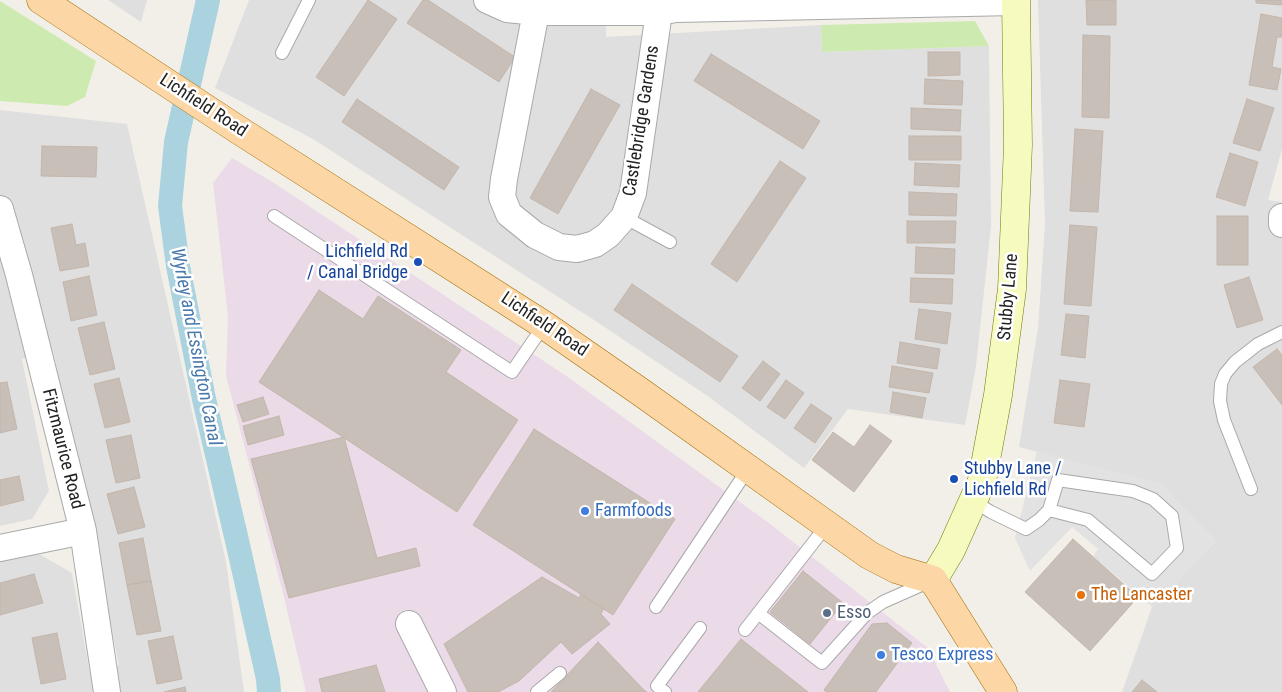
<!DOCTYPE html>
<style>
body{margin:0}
canvas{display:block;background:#f2efe9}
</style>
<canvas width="1282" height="692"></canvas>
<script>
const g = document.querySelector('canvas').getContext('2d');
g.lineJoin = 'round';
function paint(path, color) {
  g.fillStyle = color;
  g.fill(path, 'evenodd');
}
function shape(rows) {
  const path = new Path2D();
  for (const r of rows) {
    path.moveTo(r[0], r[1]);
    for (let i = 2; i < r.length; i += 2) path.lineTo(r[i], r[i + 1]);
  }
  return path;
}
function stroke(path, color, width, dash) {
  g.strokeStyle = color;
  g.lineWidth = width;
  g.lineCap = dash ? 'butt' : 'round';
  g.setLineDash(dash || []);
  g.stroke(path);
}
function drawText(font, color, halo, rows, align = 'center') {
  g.font = font + ' "Roboto Condensed",sans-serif';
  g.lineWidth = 5;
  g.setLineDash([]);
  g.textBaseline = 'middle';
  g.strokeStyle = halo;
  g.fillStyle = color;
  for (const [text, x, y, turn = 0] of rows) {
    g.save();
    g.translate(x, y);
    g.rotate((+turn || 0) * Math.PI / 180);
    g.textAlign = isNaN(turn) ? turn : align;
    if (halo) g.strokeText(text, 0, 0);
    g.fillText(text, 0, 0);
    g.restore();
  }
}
paint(shape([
 [108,0,147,0,141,22],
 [249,0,606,0,606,37,821,25,822,52,989,46,991,226,976,366,965,425,848,409,804,468,709,397,597,322,313,139,215,88],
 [1038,0,1282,0,1282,149,1268,200,1282,202,1282,692,1122,692,1152,607,1216,541,1160,484,1019,447,1038,328,1045,224],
 [0,110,127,124,226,562,244,692,0,692,0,562,39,554,72,573,90,674,119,665,53,351,22,359,49,491,32,519,0,526]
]), '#e0dfdf');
paint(shape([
 [232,158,271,181,565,375,769,523,928,648,950,692,306,692,284,597,226,376,228,317,213,183]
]), '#ebdbe8');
paint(shape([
 [0,1,96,61,85,97,67,106,0,101],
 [975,21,989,46,822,52,821,25]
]), '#cdebb0');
paint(shape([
 [1037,451,1160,484,1216,541,1152,607,1093,556,1098,549,1072,527,1030,571,1015,538]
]), '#e2e2e2');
stroke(shape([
 [208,0,176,142,170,206,178,266,204,399,238,545,268,679,269,692]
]), '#aad3df', 24);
const building = shape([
 [368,0,397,19,344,96,316,77,368,0],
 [423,0,428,0,515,57,499,82,407,23,423,0],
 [1086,0,1116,0,1116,25,1087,25,1086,0],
 [1256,0,1282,0,1282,5,1256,3,1256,0],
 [1261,14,1282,18,1282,37,1277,37,1272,67,1281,69,1277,90,1249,85,1261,14],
 [1083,35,1110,36,1109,118,1082,117,1083,35],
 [928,52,960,52,960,75,928,76,928,52],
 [711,54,820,121,803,149,694,81,711,54],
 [925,79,963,81,962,105,924,104,925,79],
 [591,89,620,105,558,214,530,198,591,89],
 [357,99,459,167,444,190,342,122,357,99],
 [1247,99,1274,108,1260,151,1233,143,1247,99],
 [911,108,961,110,960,131,911,129,911,108],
 [1075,129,1103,131,1098,212,1070,211,1075,129],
 [909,136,961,136,961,160,909,160,909,136],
 [42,146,97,147,96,177,41,176,42,146],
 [1230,153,1258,162,1245,206,1216,197,1230,153],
 [780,161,806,178,737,282,711,264,780,161],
 [915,163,960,165,959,187,914,185,915,163],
 [909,192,957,194,956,216,909,215,909,192],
 [1217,216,1248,216,1248,265,1217,265,1217,216],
 [907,221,956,221,955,243,907,243,907,221],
 [72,224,76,245,85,243,89,266,60,271,51,228,72,224],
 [1070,225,1097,227,1091,306,1064,304,1070,225],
 [916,247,955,249,954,274,915,273,916,247],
 [89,276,97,315,71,321,63,282,89,276],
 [1249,277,1263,320,1237,328,1224,285,1249,277],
 [911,278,953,279,952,304,910,302,911,278],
 [632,284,738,356,720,382,614,310,632,284],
 [319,290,363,319,378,296,461,350,446,372,518,420,457,512,259,382,319,290],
 [919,309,951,313,947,344,915,339,919,309],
 [1066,314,1089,316,1085,358,1061,355,1066,314],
 [104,322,115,369,90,375,78,328,104,322],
 [900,342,940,349,937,369,897,363,900,342],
 [1277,349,1282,355,1282,405,1253,367,1277,349],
 [763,361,780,374,760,401,742,388,763,361],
 [892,366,933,373,929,393,889,387,892,366],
 [119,378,130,422,105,428,94,384,119,378],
 [786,380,804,393,785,419,767,407,786,380],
 [1060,380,1090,384,1084,427,1054,423,1060,380],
 [7,382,17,429,0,433,0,383,7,382],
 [893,392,926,398,922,418,890,412,893,392],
 [263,397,269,414,243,422,237,405,263,397],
 [811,404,832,418,815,443,794,428,811,404],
 [279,416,284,435,248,445,243,426,279,416],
 [870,425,892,441,854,492,812,460,833,432,854,447,870,425],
 [534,429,675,519,613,615,473,525,534,429],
 [131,435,140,478,116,483,106,440,131,435],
 [344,437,377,558,416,548,420,566,289,598,251,459,344,437],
 [19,476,24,500,0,506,0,480,19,476],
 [134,487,145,527,118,534,107,494,134,487],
 [143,538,151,581,127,585,119,543,143,538],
 [1073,539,1138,597,1090,651,1025,592,1073,539],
 [803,571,843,603,810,644,770,612,803,571],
 [34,574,43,603,0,615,0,583,34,574],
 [542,577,579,598,581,594,604,608,601,614,610,624,572,654,561,642,519,681,498,692,468,692,444,644,542,577],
 [151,581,161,631,137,635,127,585,151,581],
 [887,623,912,643,876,692,826,692,824,690,872,624,887,623],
 [57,633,66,679,41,684,32,638,57,633],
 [173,636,182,679,157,684,148,641,173,636],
 [741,639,808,692,698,692,741,639],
 [598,642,644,690,647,692,551,692,598,642],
 [376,665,385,692,322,692,319,679,376,665],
 [1142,680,1157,692,1132,692,1142,680],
 [185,687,186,692,164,692,185,687]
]);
paint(building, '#c7bfb8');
stroke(building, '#c4b6ab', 1);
const lane = shape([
 [282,53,309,0],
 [274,216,512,372,544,325],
 [624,217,670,242],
 [1251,489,1224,420,1220,401,1221,384,1225,374,1235,362,1258,344,1282,332],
 [973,501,991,512,1026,529,1039,520,1049,510,1058,480,1133,491,1153,499,1172,516,1177,548,1152,574,1088,520,1049,510],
 [656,607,748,469],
 [758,613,822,663,867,613,883,602,928,582],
 [745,630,827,525],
 [537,692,560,673],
 [665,692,657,686,700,628]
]);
const street = shape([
 [487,0,507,9,536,12,659,12,676,9,1015,2],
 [536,12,504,179,502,197,509,214,535,235,559,247,577,249,595,244,608,235,624,217,633,193,659,12],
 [0,209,19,275,83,531,107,692],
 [1282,217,1282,224],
 [0,548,83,531],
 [409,624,443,692]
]);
const secondary = shape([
 [933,580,951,550,982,481,998,395,1012,289,1018,145,1016,0]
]);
const primary = shape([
 [41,0,237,129,544,325,642,393,869,555,896,569,933,580,1003,692]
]);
stroke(lane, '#a9a9a9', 14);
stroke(street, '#a9a9a9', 28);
stroke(secondary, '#707d05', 29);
stroke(primary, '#a06b00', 29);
stroke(lane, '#fff', 12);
stroke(street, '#fff', 26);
stroke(secondary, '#f7fabf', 28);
stroke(primary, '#fcd6a4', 28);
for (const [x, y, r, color] of [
 [418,262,5,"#1a4fb4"],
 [954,479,5,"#1a4fb4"],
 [585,511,5,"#3f7fe0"],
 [1081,595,5,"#e8710a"],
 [827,613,5,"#5c6f8a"],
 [881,655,5,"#3f7fe0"]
]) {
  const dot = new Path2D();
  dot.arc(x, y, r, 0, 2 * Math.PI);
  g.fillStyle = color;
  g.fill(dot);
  stroke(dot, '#fff', 2);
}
drawText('18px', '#222', '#fff', [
 ["Lichfield Road",203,106,33],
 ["Castlebridge Gardens",642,121,-81],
 ["Stubby Lane",1009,297,-85],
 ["Lichfield Road",544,325,34],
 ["Fitzmaurice Road",62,449,76]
]);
drawText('18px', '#164399', '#fff', [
 ["Lichfield Rd",408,252],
 ["/ Canal Bridge",408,273],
 ["Stubby Lane /",964,469,"left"],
 ["Lichfield Rd",964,490,"left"]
], 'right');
drawText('18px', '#366cbe', '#fff', [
 ["Farmfoods",595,511],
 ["Tesco Express",891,655]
], 'left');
drawText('18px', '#c56008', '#fff', [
 ["The Lancaster",1091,595]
], 'left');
drawText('18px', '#4e5e75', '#fff', [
 ["Esso",837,613]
], 'left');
drawText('italic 19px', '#4a7aab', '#fff', [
 ["Wyrley and Essington Canal",195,347,79]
]);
</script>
